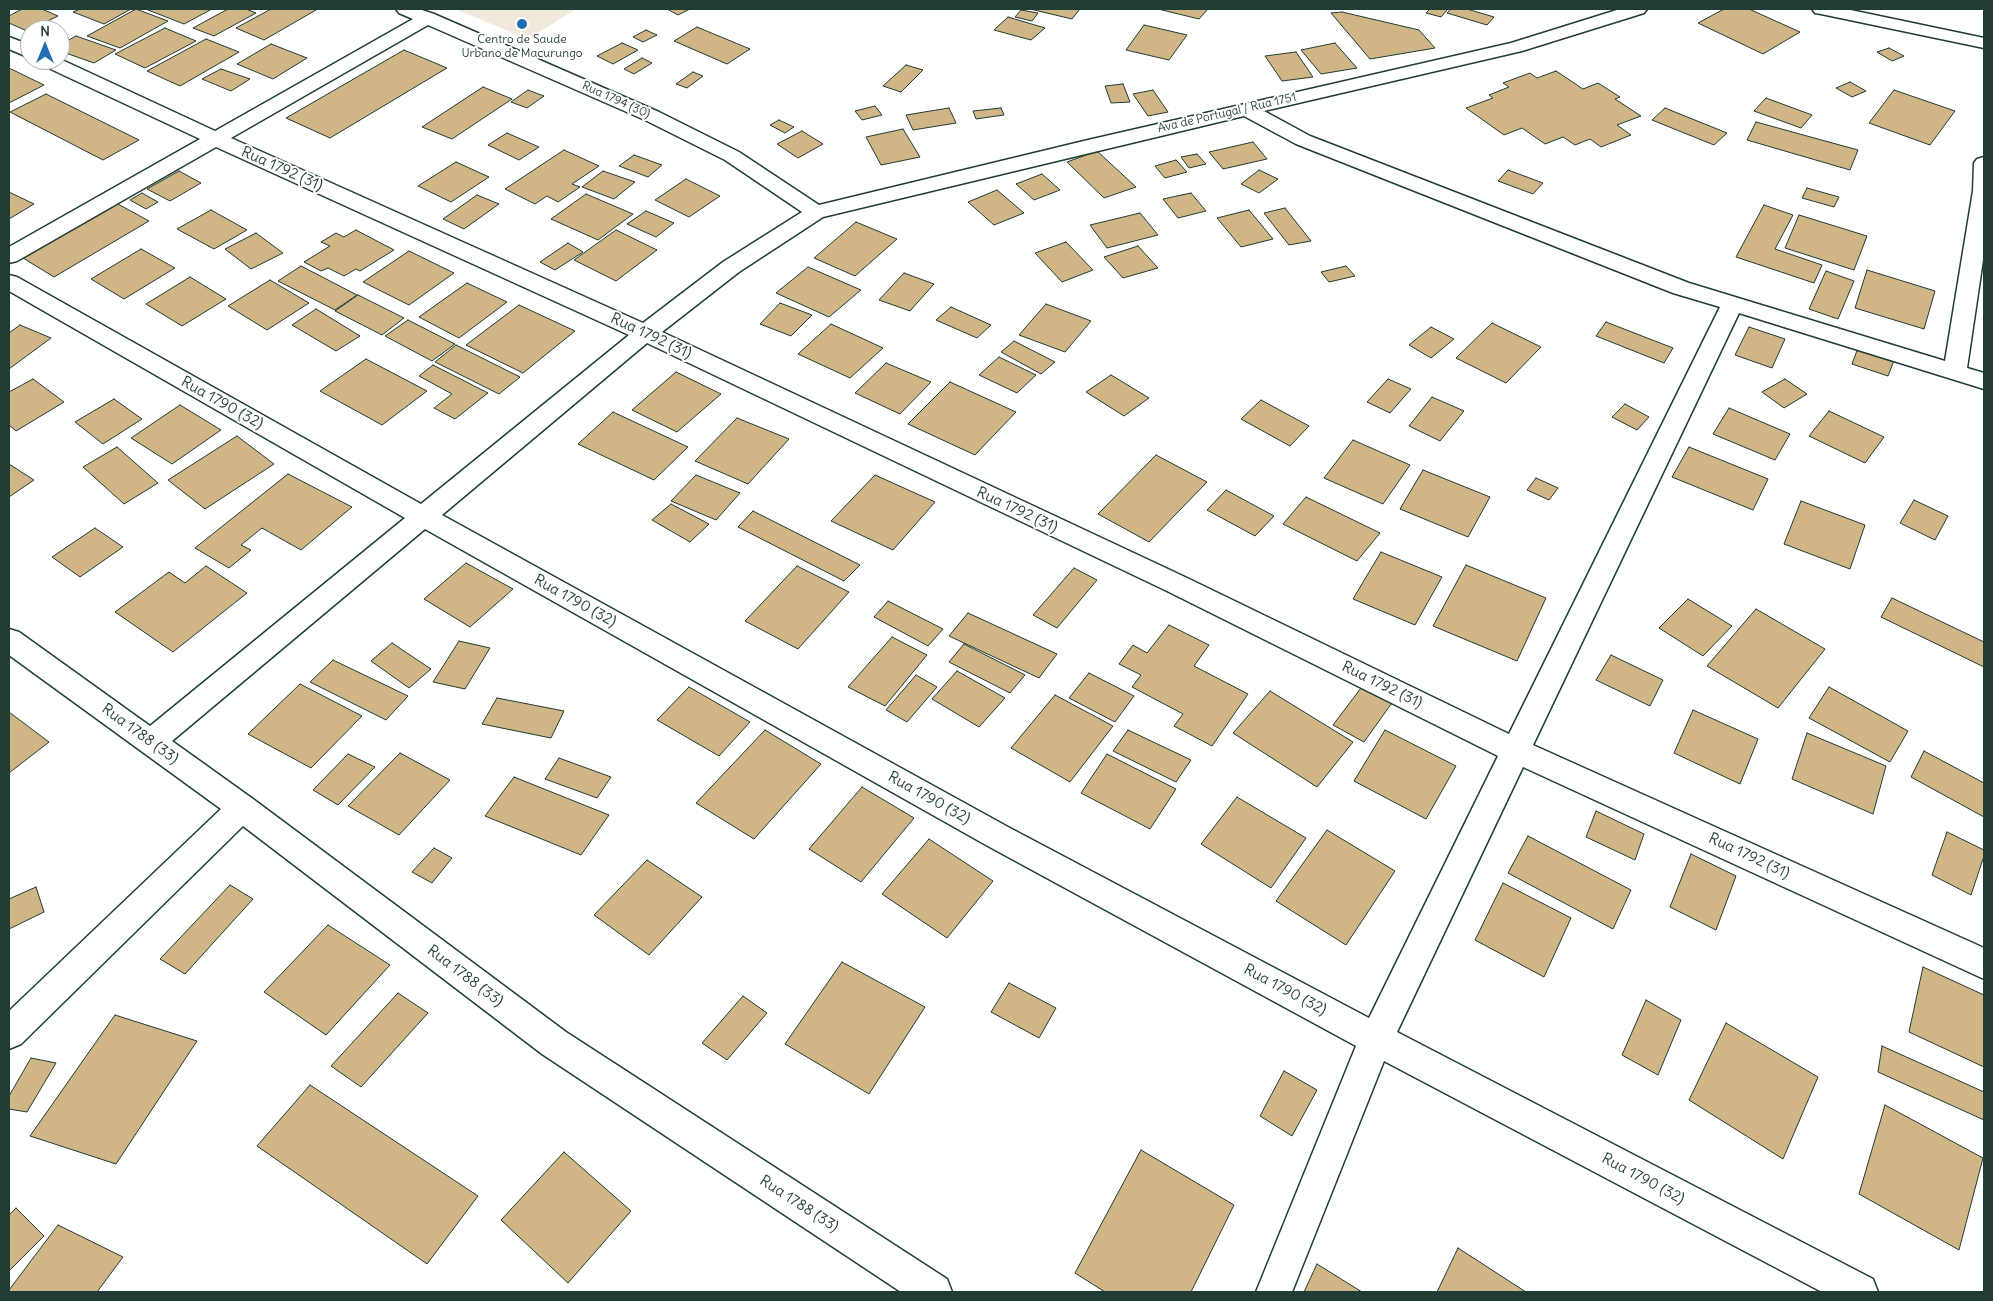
<!DOCTYPE html>
<style>
body{margin:0}
#map{position:relative;width:1993px;height:1301px;overflow:hidden;background:#fff;font-family:Delius,sans-serif}
canvas{display:block}
.frame{position:absolute;inset:0;border:10px solid #1f3d34;pointer-events:none}
.north{position:absolute;left:20px;top:20px;width:50px;height:50px;box-sizing:border-box;background:#fff;border:1px solid #a5b1ae;border-radius:50%;rotate:0deg;font-size:14px;font-weight:700;line-height:20px;text-align:center;color:#1f3d34}
.north::after{content:'';display:block;margin:auto;width:18px;height:22px;background:#1f6fb2;clip-path:polygon(50% 0,100% 100%,50% 72%,0 100%)}
</style>
<div id="map">
<canvas width="1993" height="1301"></canvas>
<div class="frame"></div>
<div class="north">N</div>
</div>
<script>
const g = document.querySelector('canvas').getContext('2d');
g.lineJoin = 'round';
function paint(path, color) {
  g.fillStyle = color;
  g.fill(path, 'evenodd');
}
function shape(rows) {
  const path = new Path2D();
  for (const r of rows) {
    path.moveTo(r[0], r[1]);
    for (let i = 2; i < r.length; i += 2) path.lineTo(r[i], r[i + 1]);
  }
  return path;
}
function stroke(path, color, width, dash) {
  g.strokeStyle = color;
  g.lineWidth = width;
  g.lineCap = dash ? 'butt' : 'round';
  g.setLineDash(dash || []);
  g.stroke(path);
}
function drawText(font, color, halo, rows, align = 'center') {
  g.font = font + ' Delius,sans-serif';
  g.lineWidth = 4;
  g.setLineDash([]);
  g.textBaseline = 'middle';
  g.strokeStyle = halo;
  g.fillStyle = color;
  for (const [text, x, y, turn = 0] of rows) {
    g.save();
    g.translate(x, y);
    g.rotate((+turn || 0) * Math.PI / 180);
    g.textAlign = isNaN(turn) ? turn : align;
    if (halo) g.strokeText(text, 0, 0);
    g.fillText(text, 0, 0);
    g.restore();
  }
}
paint(shape([
 [455,9,576,9,528,39]
]), '#f1e9db');
const building = shape([
 [22,9,42,9,58,16,27,31,9,23,9,16,22,9],
 [80,9,131,9,104,24,73,12,80,9],
 [136,9,168,21,120,48,87,36,136,9],
 [150,9,212,9,184,24,148,10,150,9],
 [228,9,246,9,256,13,214,36,193,28,228,9],
 [271,9,312,9,316,10,264,40,236,28,271,9],
 [667,9,690,9,678,15,667,9],
 [1030,9,1080,9,1072,19,1030,9],
 [1158,9,1208,9,1199,19,1158,9],
 [1430,9,1448,9,1441,17,1426,13,1430,9],
 [1451,9,1467,9,1494,17,1487,25,1447,13,1451,9],
 [1724,9,1749,9,1800,32,1763,54,1698,23,1724,9],
 [1021,10,1038,13,1032,21,1015,17,1021,10],
 [1342,12,1419,30,1435,48,1370,59,1331,13,1342,12],
 [1008,17,1045,28,1031,40,994,30,1008,17],
 [1144,25,1187,35,1169,60,1126,50,1144,25],
 [697,27,750,49,727,64,674,41,697,27],
 [165,28,196,41,145,68,115,54,165,28],
 [646,30,657,35,643,42,633,37,646,30],
 [76,36,116,50,94,63,60,51,60,45,76,36],
 [206,39,239,52,180,86,147,71,206,39],
 [622,43,638,50,613,64,597,56,622,43],
 [1335,43,1357,68,1321,74,1301,50,1335,43],
 [271,44,307,58,273,79,237,64,271,44],
 [1889,48,1904,56,1892,61,1877,52,1889,48],
 [404,50,447,68,330,138,286,118,404,50],
 [1296,52,1313,77,1282,81,1265,56,1296,52],
 [642,58,652,63,634,74,624,69,642,58],
 [906,65,923,70,901,92,883,86,906,65],
 [9,68,44,85,9,103,9,68],
 [221,69,250,79,231,91,202,79,221,69],
 [1556,71,1583,89,1598,83,1620,97,1615,99,1641,116,1617,125,1631,135,1601,147,1590,139,1575,145,1563,137,1545,144,1522,128,1504,135,1466,108,1493,98,1489,95,1509,87,1503,83,1530,73,1537,78,1556,71],
 [693,72,703,76,687,88,676,84,693,72],
 [1850,82,1866,91,1852,97,1836,88,1850,82],
 [1123,84,1130,102,1111,103,1105,86,1123,84],
 [483,87,512,99,452,139,422,127,483,87],
 [528,90,544,96,527,108,511,102,528,90],
 [1153,90,1168,112,1148,116,1133,94,1153,90],
 [1894,90,1955,111,1930,145,1869,123,1894,90],
 [46,94,139,140,103,160,10,112,46,94],
 [1766,98,1812,115,1801,128,1754,111,1766,98],
 [875,106,882,115,862,120,855,111,875,106],
 [949,108,956,123,913,130,906,115,949,108],
 [1001,108,1004,115,976,119,973,111,1001,108],
 [1665,108,1727,133,1714,145,1652,120,1665,108],
 [779,120,794,127,785,133,770,125,779,120],
 [1756,122,1858,150,1850,170,1747,140,1756,122],
 [903,129,920,157,881,165,866,137,903,129],
 [802,131,823,144,798,158,777,144,802,131],
 [507,133,539,147,519,160,488,145,507,133],
 [1253,142,1267,159,1223,169,1209,152,1253,142],
 [564,150,599,166,572,184,580,187,558,202,547,196,535,204,505,189,564,150],
 [1097,151,1136,187,1104,198,1067,162,1097,151],
 [1197,154,1206,164,1189,168,1181,157,1197,154],
 [634,155,662,165,648,177,619,166,634,155],
 [1176,160,1187,172,1165,178,1155,166,1176,160],
 [456,162,489,177,451,202,418,186,456,162],
 [1259,170,1278,179,1259,193,1241,184,1259,170],
 [1508,170,1543,183,1533,194,1498,181,1508,170],
 [179,171,201,183,170,201,147,189,179,171],
 [603,171,635,182,614,199,582,187,603,171],
 [1042,174,1060,190,1034,200,1016,184,1042,174],
 [686,179,720,196,689,217,655,200,686,179],
 [1807,188,1839,197,1834,207,1802,198,1807,188],
 [997,190,1024,213,994,225,968,202,997,190],
 [9,192,34,204,9,219,9,192],
 [142,193,158,202,146,209,130,200,142,193],
 [1191,193,1206,211,1178,218,1163,199,1191,193],
 [586,194,633,214,598,240,551,219,586,194],
 [477,195,499,204,464,229,443,219,477,195],
 [118,204,149,221,54,277,23,258,118,204],
 [1764,205,1793,215,1775,249,1822,265,1814,283,1736,257,1764,205],
 [1285,208,1311,241,1289,245,1264,213,1285,208],
 [211,210,247,230,214,249,177,229,211,210],
 [1249,210,1273,239,1241,247,1217,218,1249,210],
 [646,211,674,223,656,237,627,224,646,211],
 [1140,213,1158,235,1107,248,1090,225,1140,213],
 [1799,215,1867,236,1854,270,1785,248,1799,215],
 [856,222,897,239,855,276,814,258,856,222],
 [356,230,394,250,360,271,356,269,344,276,328,268,321,271,304,262,330,246,321,242,336,233,344,237,356,230],
 [616,230,657,250,616,281,574,260,616,230],
 [256,233,283,253,251,269,225,249,256,233],
 [1066,242,1093,270,1062,282,1035,253,1066,242],
 [568,243,583,252,555,270,540,262,568,243],
 [1138,246,1158,268,1123,278,1104,257,1138,246],
 [141,249,175,268,124,299,91,279,141,249],
 [409,251,454,273,409,305,363,282,409,251],
 [301,266,357,295,335,310,278,281,301,266],
 [1346,266,1355,276,1329,282,1321,272,1346,266],
 [808,267,861,290,829,317,776,293,808,267],
 [1867,270,1935,291,1924,329,1855,308,1867,270],
 [1826,271,1854,281,1838,319,1809,309,1826,271],
 [904,273,934,284,910,311,879,300,904,273],
 [190,277,226,299,182,326,146,304,190,277],
 [270,280,309,303,267,330,228,306,270,280],
 [467,283,507,302,459,338,419,317,467,283],
 [358,295,404,318,382,335,335,311,358,295],
 [780,303,812,315,791,336,760,324,780,303],
 [1046,304,1091,321,1065,352,1019,335,1046,304],
 [519,305,575,331,523,373,466,345,519,305],
 [951,307,991,325,977,338,936,320,951,307],
 [316,309,360,336,336,351,292,325,316,309],
 [408,320,455,344,432,361,385,336,408,320],
 [1606,322,1673,348,1664,363,1596,336,1606,322],
 [1492,323,1541,347,1506,383,1456,358,1492,323],
 [831,324,883,348,850,378,798,354,831,324],
 [20,325,51,338,9,369,9,333,20,325],
 [1431,327,1454,339,1431,358,1409,345,1431,327],
 [1749,327,1785,339,1772,368,1735,355,1749,327],
 [1014,341,1055,362,1041,374,1001,352,1014,341],
 [456,345,520,377,499,394,435,362,456,345],
 [1859,345,1895,358,1888,376,1852,364,1859,345],
 [999,357,1036,375,1017,393,979,375,999,357],
 [366,359,427,391,382,425,320,391,366,359],
 [886,363,931,382,900,414,855,393,886,363],
 [433,365,488,393,455,419,434,408,452,394,419,376,433,365],
 [676,372,721,394,677,432,632,410,676,372],
 [1111,375,1149,398,1124,416,1086,392,1111,375],
 [33,379,64,402,16,431,9,425,9,392,33,379],
 [1388,379,1411,389,1390,413,1367,402,1388,379],
 [1785,379,1807,394,1784,408,1762,392,1785,379],
 [950,382,1016,412,975,455,908,424,950,382],
 [1432,397,1464,411,1440,441,1409,426,1432,397],
 [114,399,142,419,103,444,75,422,114,399],
 [1261,400,1309,426,1290,446,1241,419,1261,400],
 [1625,404,1649,417,1637,430,1612,417,1625,404],
 [180,405,221,430,172,464,131,438,180,405],
 [1729,408,1790,434,1775,460,1713,434,1729,408],
 [1829,411,1884,437,1865,463,1809,436,1829,411],
 [613,412,688,447,654,480,578,444,613,412],
 [737,418,789,439,748,484,695,461,737,418],
 [237,436,274,464,205,509,168,480,237,436],
 [1353,440,1410,465,1383,504,1324,478,1353,440],
 [117,447,158,483,124,504,83,467,117,447],
 [1689,447,1768,479,1753,510,1672,477,1689,447],
 [1156,455,1207,482,1149,542,1098,514,1156,455],
 [9,464,34,480,9,497,9,464],
 [1423,470,1490,497,1468,537,1400,509,1423,470],
 [288,474,352,507,301,550,262,528,241,545,251,550,229,568,195,548,288,474],
 [696,475,740,493,716,520,671,501,696,475],
 [875,475,935,502,893,550,831,521,875,475],
 [1536,478,1558,488,1549,500,1527,490,1536,478],
 [1226,490,1274,516,1255,536,1207,510,1226,490],
 [1306,497,1380,533,1357,561,1283,524,1306,497],
 [1914,500,1948,516,1935,540,1900,523,1914,500],
 [1801,501,1865,525,1850,569,1784,544,1801,501],
 [671,504,709,524,690,542,652,520,671,504],
 [753,511,860,565,844,581,738,527,753,511],
 [95,528,123,547,80,577,52,557,95,528],
 [1381,552,1442,577,1415,625,1353,599,1381,552],
 [466,563,513,589,470,627,424,599,466,563],
 [1466,565,1546,598,1517,661,1433,626,1466,565],
 [206,566,247,593,173,652,115,612,169,572,185,583,206,566],
 [797,566,849,592,798,649,745,621,797,566],
 [1074,568,1097,580,1057,628,1033,615,1074,568],
 [1892,598,1984,642,1984,667,1881,617,1892,598],
 [1688,599,1732,626,1703,656,1659,628,1688,599],
 [888,601,943,629,928,646,874,617,888,601],
 [1756,609,1825,649,1778,708,1707,666,1756,609],
 [968,613,1057,654,1039,678,949,636,968,613],
 [1169,625,1209,645,1194,666,1248,694,1212,746,1174,726,1183,714,1132,687,1141,675,1119,664,1133,645,1147,653,1169,625],
 [892,637,927,655,885,706,848,687,892,637],
 [459,641,490,648,465,689,433,682,459,641],
 [392,643,431,669,409,688,371,661,392,643],
 [964,644,1025,675,1010,693,949,662,964,644],
 [1611,655,1663,680,1650,706,1596,680,1611,655],
 [333,660,408,696,386,720,310,682,333,660],
 [957,671,1005,698,979,727,932,699,957,671],
 [1089,673,1134,696,1115,722,1069,698,1089,673],
 [916,675,937,687,907,722,886,710,916,675],
 [300,684,362,716,311,768,248,734,300,684],
 [1364,684,1394,700,1364,742,1333,725,1364,684],
 [689,687,750,722,719,756,657,720,689,687],
 [1829,687,1908,731,1890,762,1809,718,1829,687],
 [1270,691,1353,742,1317,787,1233,733,1270,691],
 [1055,695,1113,726,1070,782,1011,748,1055,695],
 [497,698,564,711,551,738,482,724,497,698],
 [1693,710,1758,739,1740,784,1674,753,1693,710],
 [9,712,49,742,9,773,9,712],
 [765,730,821,764,754,839,696,803,765,730],
 [1128,730,1191,760,1176,782,1113,751,1128,730],
 [1385,730,1456,766,1426,819,1354,781,1385,730],
 [1807,733,1886,766,1873,814,1792,779,1807,733],
 [1924,751,1984,783,1984,817,1911,777,1924,751],
 [400,753,450,780,399,835,348,806,400,753],
 [348,754,375,767,338,805,313,790,348,754],
 [1107,754,1176,789,1150,829,1081,793,1107,754],
 [559,758,611,777,597,798,545,779,559,758],
 [514,777,609,815,581,855,485,816,514,777],
 [862,787,914,818,861,882,809,849,862,787],
 [1237,797,1306,838,1271,888,1201,844,1237,797],
 [1596,811,1644,834,1635,860,1586,837,1596,811],
 [1327,830,1395,871,1346,945,1276,901,1327,830],
 [1947,832,1984,850,1984,856,1971,895,1932,875,1947,832],
 [1528,836,1631,890,1613,929,1508,873,1528,836],
 [929,839,993,881,947,938,882,894,929,839],
 [434,848,452,858,432,883,412,872,434,848],
 [1691,854,1736,876,1716,930,1670,907,1691,854],
 [647,860,702,897,649,955,594,915,647,860],
 [1503,883,1571,918,1544,977,1475,940,1503,883],
 [230,885,253,899,185,974,160,959,230,885],
 [36,887,44,912,9,929,9,899,36,887],
 [328,925,390,965,326,1035,264,992,328,925],
 [842,962,925,1007,869,1094,785,1044,842,962],
 [1923,967,1984,995,1984,1067,1909,1032,1923,967],
 [1009,983,1056,1008,1039,1038,991,1012,1009,983],
 [398,993,428,1013,361,1087,331,1066,398,993],
 [743,996,767,1013,727,1060,702,1043,743,996],
 [1646,1000,1681,1020,1658,1075,1622,1055,1646,1000],
 [115,1015,197,1041,116,1164,30,1136,115,1015],
 [1726,1023,1818,1077,1783,1159,1689,1100,1726,1023],
 [1882,1046,1984,1092,1984,1120,1878,1072,1882,1046],
 [31,1058,56,1063,27,1112,9,1109,9,1096,31,1058],
 [1284,1071,1317,1090,1292,1136,1260,1116,1284,1071],
 [310,1085,478,1196,427,1264,257,1146,310,1085],
 [1885,1105,1983,1158,1959,1250,1859,1194,1885,1105],
 [1141,1150,1234,1205,1191,1292,1105,1292,1075,1273,1141,1150],
 [564,1152,631,1211,568,1283,501,1220,564,1152],
 [16,1208,44,1236,9,1271,9,1215,16,1208],
 [58,1225,123,1257,97,1292,9,1292,9,1290,58,1225],
 [1458,1248,1526,1292,1437,1292,1458,1248],
 [1317,1264,1362,1292,1304,1292,1317,1264]
]);
paint(building, '#d0b686');
stroke(building, '#1f3d34', 1);
const street = shape([
 [396,9,419,9,434,14,659,112,739,152,819,205,1088,140,1511,43,1620,9,1647,9,1644,13,1522,51,1264,111,1310,136,1689,283,1945,361,1973,191,1974,163,1977,159,1984,157,1984,253,1967,368,1984,373,1984,389,1739,313,1533,745,1984,948,1984,979,1523,767,1397,1032,1873,1279,1878,1292,1822,1292,1384,1061,1292,1292,1256,1292,1356,1046,986,845,425,529,172,741,253,799,566,1032,947,1279,952,1292,901,1292,542,1054,243,826,21,1044,9,1049,9,1011,221,809,9,655,9,629,19,632,150,726,405,518,9,291,9,275,17,277,421,504,629,335,216,147,17,261,9,263,9,247,200,139,40,64,38,60,60,59,215,131,413,19,399,13,396,9],
 [428,25,645,120,725,160,802,212,723,262,643,323,231,138,428,25],
 [1244,116,1296,144,1673,293,1720,307,1509,734,1185,577,662,332,739,272,823,217,1244,116],
 [647,343,1167,591,1498,756,1369,1018,1008,827,442,515,647,343],
 [1812,9,1846,9,1984,38,1984,48,1821,14,1815,13,1812,9],
 [9,37,30,45,30,58,9,49,9,37]
]);
stroke(street, '#1f3d34', 3);
paint(street, '#fff');
for (const [x, y, r, color] of [
 [522,24,6,"#1f6fb2"]
]) {
  const dot = new Path2D();
  dot.arc(x, y, r, 0, 2 * Math.PI);
  g.fillStyle = color;
  g.fill(dot);
  stroke(dot, '#fff', 2);
}
drawText('12px', '#1f3d34', '#fff', [
 ["Centro de Saude",522,40],
 ["Urbano de Macurungo",522,54]
]);
drawText('12px', '#1f3d34', '#fff', [
 ["Rua 1794 (30)",616,100,24],
 ["Ava de Portugal / Rua 1751",1227,113,-13]
]);
drawText('15px', '#1f3d34', '#fff', [
 ["Rua 1792 (31)",282,169,24],
 ["Rua 1792 (31)",651,336,25],
 ["Rua 1790 (32)",222,403,29],
 ["Rua 1792 (31)",1017,510,25],
 ["Rua 1790 (32)",575,601,29],
 ["Rua 1792 (31)",1382,685,26],
 ["Rua 1788 (33)",140,734,36],
 ["Rua 1790 (32)",929,798,29],
 ["Rua 1792 (31)",1749,856,25],
 ["Rua 1788 (33)",465,976,37],
 ["Rua 1790 (32)",1285,990,28],
 ["Rua 1790 (32)",1643,1179,28],
 ["Rua 1788 (33)",799,1204,33]
]);
</script>
